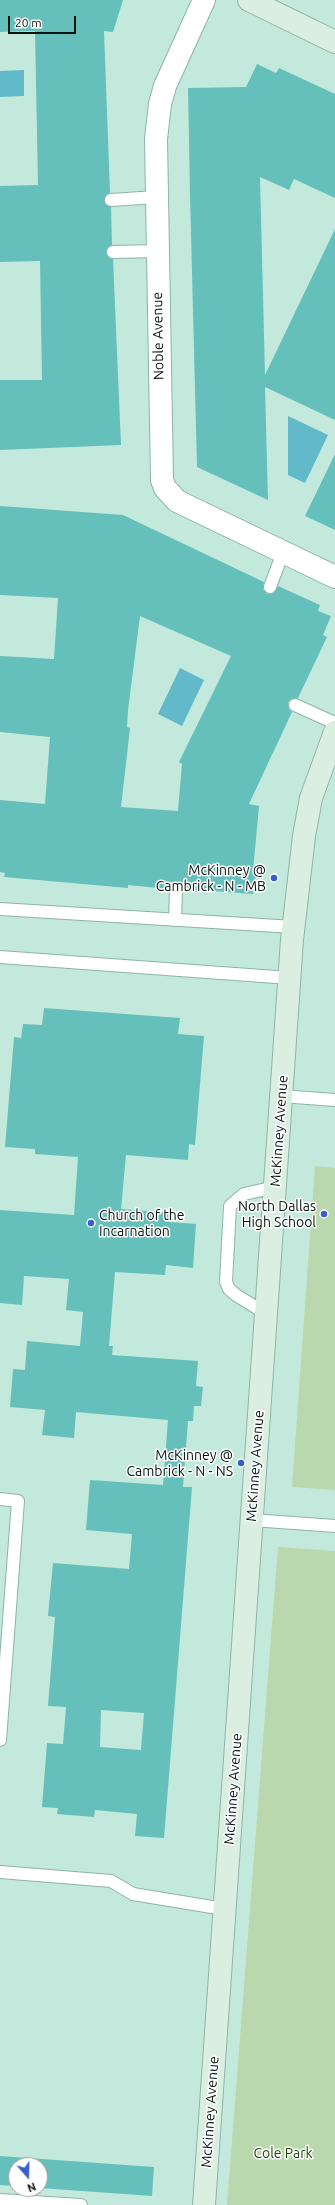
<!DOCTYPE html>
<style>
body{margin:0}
#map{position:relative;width:335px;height:2205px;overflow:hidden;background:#c3e9dc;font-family:Ubuntu,sans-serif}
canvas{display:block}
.north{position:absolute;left:8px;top:2157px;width:40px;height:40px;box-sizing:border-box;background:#fff;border:1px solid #9ba19f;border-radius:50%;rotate:160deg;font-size:11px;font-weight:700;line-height:16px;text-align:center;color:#06130f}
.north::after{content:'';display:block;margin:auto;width:14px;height:18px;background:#3a5dce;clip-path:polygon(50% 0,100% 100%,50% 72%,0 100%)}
.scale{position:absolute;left:8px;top:16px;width:68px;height:18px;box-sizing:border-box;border:2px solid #06130f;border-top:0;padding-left:5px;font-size:12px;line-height:14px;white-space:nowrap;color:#06130f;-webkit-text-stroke:3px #fff;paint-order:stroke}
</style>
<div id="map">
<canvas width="335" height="2205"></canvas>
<div class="north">N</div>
<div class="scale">20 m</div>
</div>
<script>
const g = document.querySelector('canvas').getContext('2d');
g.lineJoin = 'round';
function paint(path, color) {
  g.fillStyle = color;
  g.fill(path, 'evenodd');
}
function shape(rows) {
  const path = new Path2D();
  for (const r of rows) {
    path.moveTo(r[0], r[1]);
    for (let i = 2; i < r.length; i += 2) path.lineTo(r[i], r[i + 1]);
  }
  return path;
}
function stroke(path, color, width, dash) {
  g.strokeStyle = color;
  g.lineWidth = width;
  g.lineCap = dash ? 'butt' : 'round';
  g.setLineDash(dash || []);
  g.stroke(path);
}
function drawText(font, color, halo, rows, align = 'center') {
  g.font = font + ' Ubuntu,sans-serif';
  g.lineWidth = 3;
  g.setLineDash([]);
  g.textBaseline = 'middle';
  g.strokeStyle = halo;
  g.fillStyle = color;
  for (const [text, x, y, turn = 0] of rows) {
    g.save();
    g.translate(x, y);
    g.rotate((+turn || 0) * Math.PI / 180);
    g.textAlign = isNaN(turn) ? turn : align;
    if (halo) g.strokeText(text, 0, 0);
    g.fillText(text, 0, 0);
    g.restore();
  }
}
paint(shape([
 [315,1166,335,1168,335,1490,292,1487],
 [278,1547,335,1551,335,2205,227,2205]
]), '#bad8ad');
paint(shape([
 [24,70,24,96,0,97,0,71],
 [288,416,328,435,305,483,288,475],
 [180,668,204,680,182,726,158,714]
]), '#62b9c9');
paint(shape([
 [0,0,123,0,113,32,104,31,110,193,107,194,104,200,105,204,111,207,112,245,107,248,106,253,109,258,113,259,121,445,0,450,0,380,42,380,40,261,0,262,0,186,38,185,35,31,0,32],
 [257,64,276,73,279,68,335,94,335,198,294,179,289,190,260,177,265,375,335,229,335,420,265,387,268,500,197,467,190,194,188,88,246,87],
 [335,454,335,530,305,516],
 [0,506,123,515,264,582,263,589,267,594,274,593,278,586,320,605,318,611,331,616,323,635,327,637,298,698,291,699,288,702,289,709,292,712,249,804,259,806,253,871,256,872,253,894,199,890,199,892,183,891,182,886,177,883,172,884,169,889,128,885,128,888,4,877,5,873,0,872,0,800,45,804,50,737,0,732,0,656,54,659,58,598,0,595],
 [140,616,231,656,179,762,182,764,178,811,121,807,130,728,127,727,128,710],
 [44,1008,180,1018,178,1034,204,1036,195,1145,189,1144,188,1160,126,1155,121,1209,170,1213,169,1222,196,1224,193,1268,166,1265,165,1275,115,1272,109,1346,113,1346,112,1355,198,1361,196,1386,203,1387,201,1406,194,1406,193,1421,188,1421,183,1487,192,1487,164,1838,135,1836,137,1814,95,1810,94,1817,57,1814,58,1808,42,1807,47,1743,63,1744,66,1707,48,1706,55,1617,48,1616,53,1563,129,1569,132,1534,86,1530,90,1480,163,1485,168,1420,76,1412,74,1438,42,1435,45,1410,10,1407,13,1369,25,1370,27,1341,80,1346,83,1312,66,1310,69,1279,24,1276,22,1305,0,1303,0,1210,74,1215,78,1157,35,1154,35,1149,5,1147,14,1037,21,1038,23,1024,42,1025],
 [101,1710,144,1713,141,1750,100,1747],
 [0,2156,154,2167,152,2196,40,2188,40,2165,16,2165,16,2186,0,2185]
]), '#65bfbb');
const lane = shape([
 [111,200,156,197],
 [113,252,157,251],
 [270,587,283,552],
 [295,705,335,723],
 [0,909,294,927],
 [175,920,176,890],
 [0,957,290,978],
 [281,1096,335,1100],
 [265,1313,236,1295,229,1289,226,1282,230,1206,244,1194,275,1187],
 [0,1499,18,1501,0,1740],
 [252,1520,335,1526],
 [0,1872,111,1881,133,1894,224,1909],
 [0,2200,81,2205]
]);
const street = shape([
 [204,0,165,86,160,104,156,139,162,480,165,488,177,501,335,577]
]);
const secondary = shape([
 [249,0,335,42],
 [204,2205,292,940,304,836,311,798,335,732]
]);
stroke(lane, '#8fb3a8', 14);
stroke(street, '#8fb3a8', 24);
stroke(secondary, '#8fb3a8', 24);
stroke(lane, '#fff', 12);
stroke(street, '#fff', 22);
stroke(secondary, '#daefe1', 22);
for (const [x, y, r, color] of [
 [274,878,4,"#3a5dce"],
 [324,1214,4,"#3a5dce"],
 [91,1223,4,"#3a5dce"],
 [241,1463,4,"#3a5dce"]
]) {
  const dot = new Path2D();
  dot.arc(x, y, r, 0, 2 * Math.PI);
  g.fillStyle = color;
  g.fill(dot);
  stroke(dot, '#fff', 1.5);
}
drawText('14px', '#06130f', '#fff', [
 ["Noble Avenue",158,336,-91],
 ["McKinney Avenue",279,1131,-86],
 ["McKinney Avenue",255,1466,-86],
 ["McKinney Avenue",233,1789,-86],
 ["McKinney Avenue",210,2112,-86]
]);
drawText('14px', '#06130f', '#fff', [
 ["McKinney @",266,870],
 ["Cambrick - N - MB",266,886],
 ["North Dallas",316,1206],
 ["High School",316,1222],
 ["Church of the",99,1215,"left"],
 ["Incarnation",99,1231,"left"],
 ["McKinney @",233,1455],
 ["Cambrick - N - NS",233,1471]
], 'right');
drawText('14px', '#21440a', '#fff', [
 ["Cole Park",283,2153]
]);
</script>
